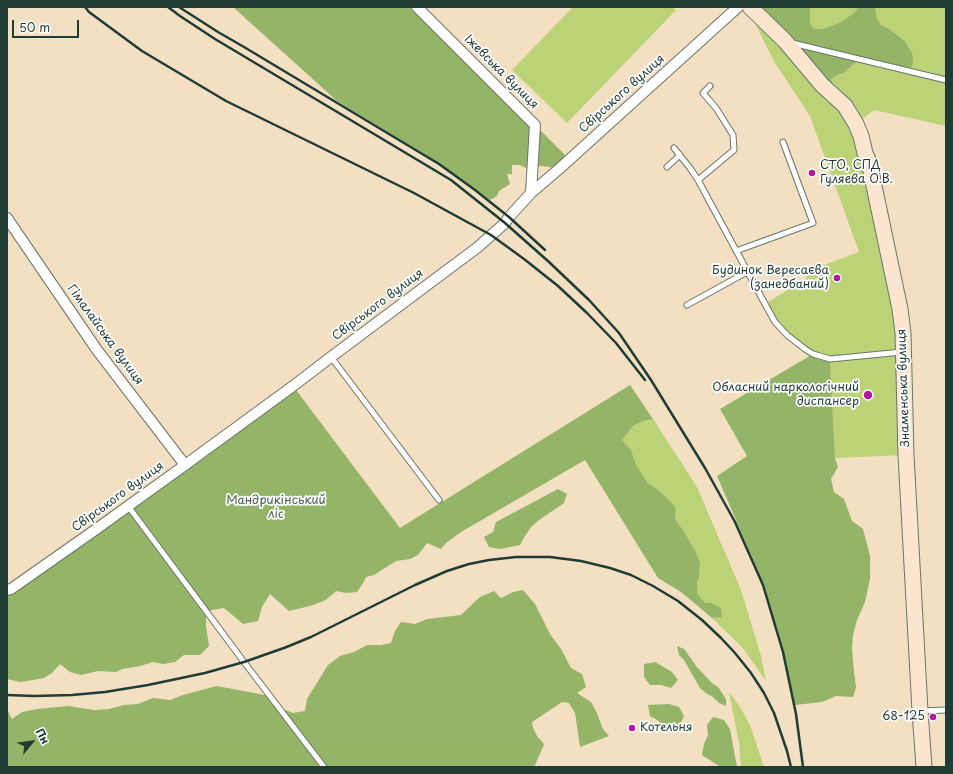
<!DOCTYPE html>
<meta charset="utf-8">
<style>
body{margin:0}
#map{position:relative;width:953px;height:774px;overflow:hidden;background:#f3dfc2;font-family:"Playpen Sans",sans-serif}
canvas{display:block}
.frame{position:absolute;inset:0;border:8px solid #1f3d34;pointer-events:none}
.north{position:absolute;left:12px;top:722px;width:40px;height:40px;-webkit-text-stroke:3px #fff;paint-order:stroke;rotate:61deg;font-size:11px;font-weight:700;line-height:16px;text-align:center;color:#1f3d34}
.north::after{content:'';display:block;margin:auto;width:14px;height:18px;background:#1f3d34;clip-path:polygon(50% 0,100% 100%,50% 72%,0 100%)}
.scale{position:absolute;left:12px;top:20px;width:67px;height:18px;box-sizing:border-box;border:2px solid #1f3d34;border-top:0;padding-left:5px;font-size:12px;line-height:14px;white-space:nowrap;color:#1f3d34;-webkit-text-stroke:3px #fff;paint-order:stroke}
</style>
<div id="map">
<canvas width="953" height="774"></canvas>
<div class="frame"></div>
<div class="north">Пн</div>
<div class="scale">50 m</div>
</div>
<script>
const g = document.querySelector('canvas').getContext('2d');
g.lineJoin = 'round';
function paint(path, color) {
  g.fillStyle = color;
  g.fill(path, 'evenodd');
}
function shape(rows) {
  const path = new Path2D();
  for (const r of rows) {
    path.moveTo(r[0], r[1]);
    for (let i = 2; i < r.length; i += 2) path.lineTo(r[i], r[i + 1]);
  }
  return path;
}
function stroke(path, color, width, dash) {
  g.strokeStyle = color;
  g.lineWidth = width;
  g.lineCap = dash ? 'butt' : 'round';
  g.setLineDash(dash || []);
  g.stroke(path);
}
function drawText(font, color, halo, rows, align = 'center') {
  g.font = font + ' "Playpen Sans",sans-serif';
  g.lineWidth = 3.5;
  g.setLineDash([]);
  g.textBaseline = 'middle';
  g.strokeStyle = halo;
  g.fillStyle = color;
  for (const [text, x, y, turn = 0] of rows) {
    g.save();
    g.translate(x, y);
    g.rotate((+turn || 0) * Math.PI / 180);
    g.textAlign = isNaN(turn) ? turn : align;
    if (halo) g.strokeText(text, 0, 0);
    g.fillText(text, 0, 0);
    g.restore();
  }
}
paint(shape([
 [573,7,673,7,676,10,567,123,512,70],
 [747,7,831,79,837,75,844,73,854,64,860,60,875,60,896,67,909,47,905,41,888,28,881,25,877,19,875,7,946,7,946,126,874,110,856,124,900,309,906,455,835,458,830,359,813,354,787,335,765,304,807,278,805,272,859,252,810,116,775,63],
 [810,7,858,7,855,12,843,21,829,27,821,29,814,29,810,23],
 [653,419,697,487,741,590,761,656,766,681,742,647,712,618,722,617,711,603,705,603,697,593,697,584,699,576,700,563,696,552,683,530,675,519,676,508,657,489,648,483,635,465,631,450,622,440,633,426,643,421],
 [729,692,740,707,750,725,764,767,741,767,739,743]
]), '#bbd277');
paint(shape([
 [233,7,417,7,569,159,556,168,542,166,526,168,520,165,512,165,512,174,507,174,510,184,499,191,497,196,490,200,421,152,337,101],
 [750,7,810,7,810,23,814,29,821,29,829,27,843,21,855,12,858,7,875,7,877,19,881,25,888,28,905,41,912,53,913,60,912,67,896,67,875,60,860,60,854,64,844,73,837,75,831,79,833,86],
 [813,354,830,359,835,458,838,467,831,479,834,492,844,499,852,521,863,529,870,556,870,579,865,602,857,620,853,635,852,648,854,672,856,687,853,697,836,696,822,702,795,705,783,650,763,583,717,476,747,456,720,409],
 [630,385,653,419,643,421,633,426,622,440,631,450,636,465,648,483,657,489,669,500,676,508,675,519,683,530,696,552,700,563,699,576,697,584,697,593,705,603,711,603,721,608,722,617,712,618,681,592,658,578,585,460,461,532,446,543,441,549,427,543,418,555,410,559,396,561,374,575,366,577,363,583,357,592,346,593,336,591,326,600,310,606,289,611,270,594,262,607,258,621,243,624,224,608,206,611,206,626,209,646,200,655,184,655,175,662,163,664,153,662,140,666,123,669,116,672,98,671,81,675,70,672,60,664,52,673,44,678,21,682,7,679,7,590,293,386,400,528],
 [558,489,567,494,564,503,539,520,531,527,525,536,520,545,500,549,489,547,484,537,493,532,496,522],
 [523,590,535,604,550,634,561,649,571,668,582,674,586,687,577,693,591,702,596,711,603,729,609,736,580,747,575,713,569,703,562,702,532,722,533,728,537,736,544,744,540,754,534,767,7,767,7,709,12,719,22,712,37,709,68,706,94,710,109,709,124,705,138,704,153,698,170,700,183,695,217,686,265,695,277,707,293,713,305,711,307,699,328,665,340,656,354,652,367,645,381,645,391,643,395,631,401,622,415,624,427,619,461,615,480,597,494,591,501,598,513,592],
 [677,646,684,649,697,667,712,683,718,687,726,699,726,706,719,703,713,697,706,693,700,688,684,660,679,655],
 [655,662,672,672,678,680,671,688,661,685,650,685,644,677,644,664],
 [669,704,679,707,684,716,680,725,672,732,661,732,659,721,650,716,648,705],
 [713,717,724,720,730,729,737,767,719,767,719,766,702,755,704,744,708,735,707,725]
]), '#94b468');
const service = shape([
 [792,43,946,80],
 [710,86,703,93,716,108,733,135,734,150,698,180,765,304,775,322,787,335,805,349,813,354,830,359,902,352],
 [674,148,690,168,698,180],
 [667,167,680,155],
 [736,251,813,223,783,142],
 [687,305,747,272],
 [331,357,439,500],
 [128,506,244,662,324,767],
 [921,711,946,710]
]);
const minor = shape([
 [417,7,535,125,531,193],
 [7,218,97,350,185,465],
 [7,590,11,589,95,530,185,465,293,386,331,357,478,247,505,223,509,217,531,193,559,169,738,7]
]);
const secondary = shape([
 [750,7,785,41,822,85,845,106,856,124,861,136,865,153,869,162,900,309,903,333,906,455,920,711,924,767]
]);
stroke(service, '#697666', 7);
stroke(minor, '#697666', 12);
stroke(secondary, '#697666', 17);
stroke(service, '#fff', 5);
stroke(minor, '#fff', 10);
stroke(secondary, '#fbe5cf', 15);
stroke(shape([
 [85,7,89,12,142,51,226,101,414,193,491,235,524,259,558,286,587,313,616,343,645,380],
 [168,7,180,16,215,39,451,180,505,223,549,262,589,300,619,333,651,380,705,468,735,522,763,585,783,652,796,714,803,767],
 [179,7,218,32,244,47,439,164,475,190,509,217,545,250],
 [7,695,34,696,72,695,105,692,148,685,205,673,244,662,284,648,311,637,415,585,447,571,469,564,489,560,516,557,550,557,581,561,610,568,631,575,653,586,678,601,702,620,721,638,735,653,751,673,764,693,774,713,787,751,791,767]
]), '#1f3d34', 2.5);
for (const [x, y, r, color] of [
 [812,173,4,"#b5179e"],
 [837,278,4,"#b5179e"],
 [868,395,5,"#b5179e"],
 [933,717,4,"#b5179e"],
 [632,728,4,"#b5179e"]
]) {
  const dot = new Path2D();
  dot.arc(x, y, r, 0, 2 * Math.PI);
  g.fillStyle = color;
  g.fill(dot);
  stroke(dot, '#fff', 1.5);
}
drawText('12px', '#1f3d34', '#fff', [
 ["Іжевська вулиця",501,72,45],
 ["Свірського вулиця",622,94,-42],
 ["Свірського вулиця",378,305,-37],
 ["Гімалайська вулиця",105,335,54],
 ["Знаменська вулиця",904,388,-92],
 ["Свірського вулиця",118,497,-36]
]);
drawText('12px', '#1f3d34', '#fff', [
 ["СТО, СПД",820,166,"left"],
 ["Гуляева О.В.",820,180,"left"],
 ["Будинок Вересаєва",829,271],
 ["(занедбаний)",829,285],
 ["Обласний наркологічний",859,388],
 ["диспансер",859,402],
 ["68-125",925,717],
 ["Котельня",640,728,"left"]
], 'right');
drawText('12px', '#466245', '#fff', [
 ["Мандрикінський",276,501],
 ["ліс",276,515]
]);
</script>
